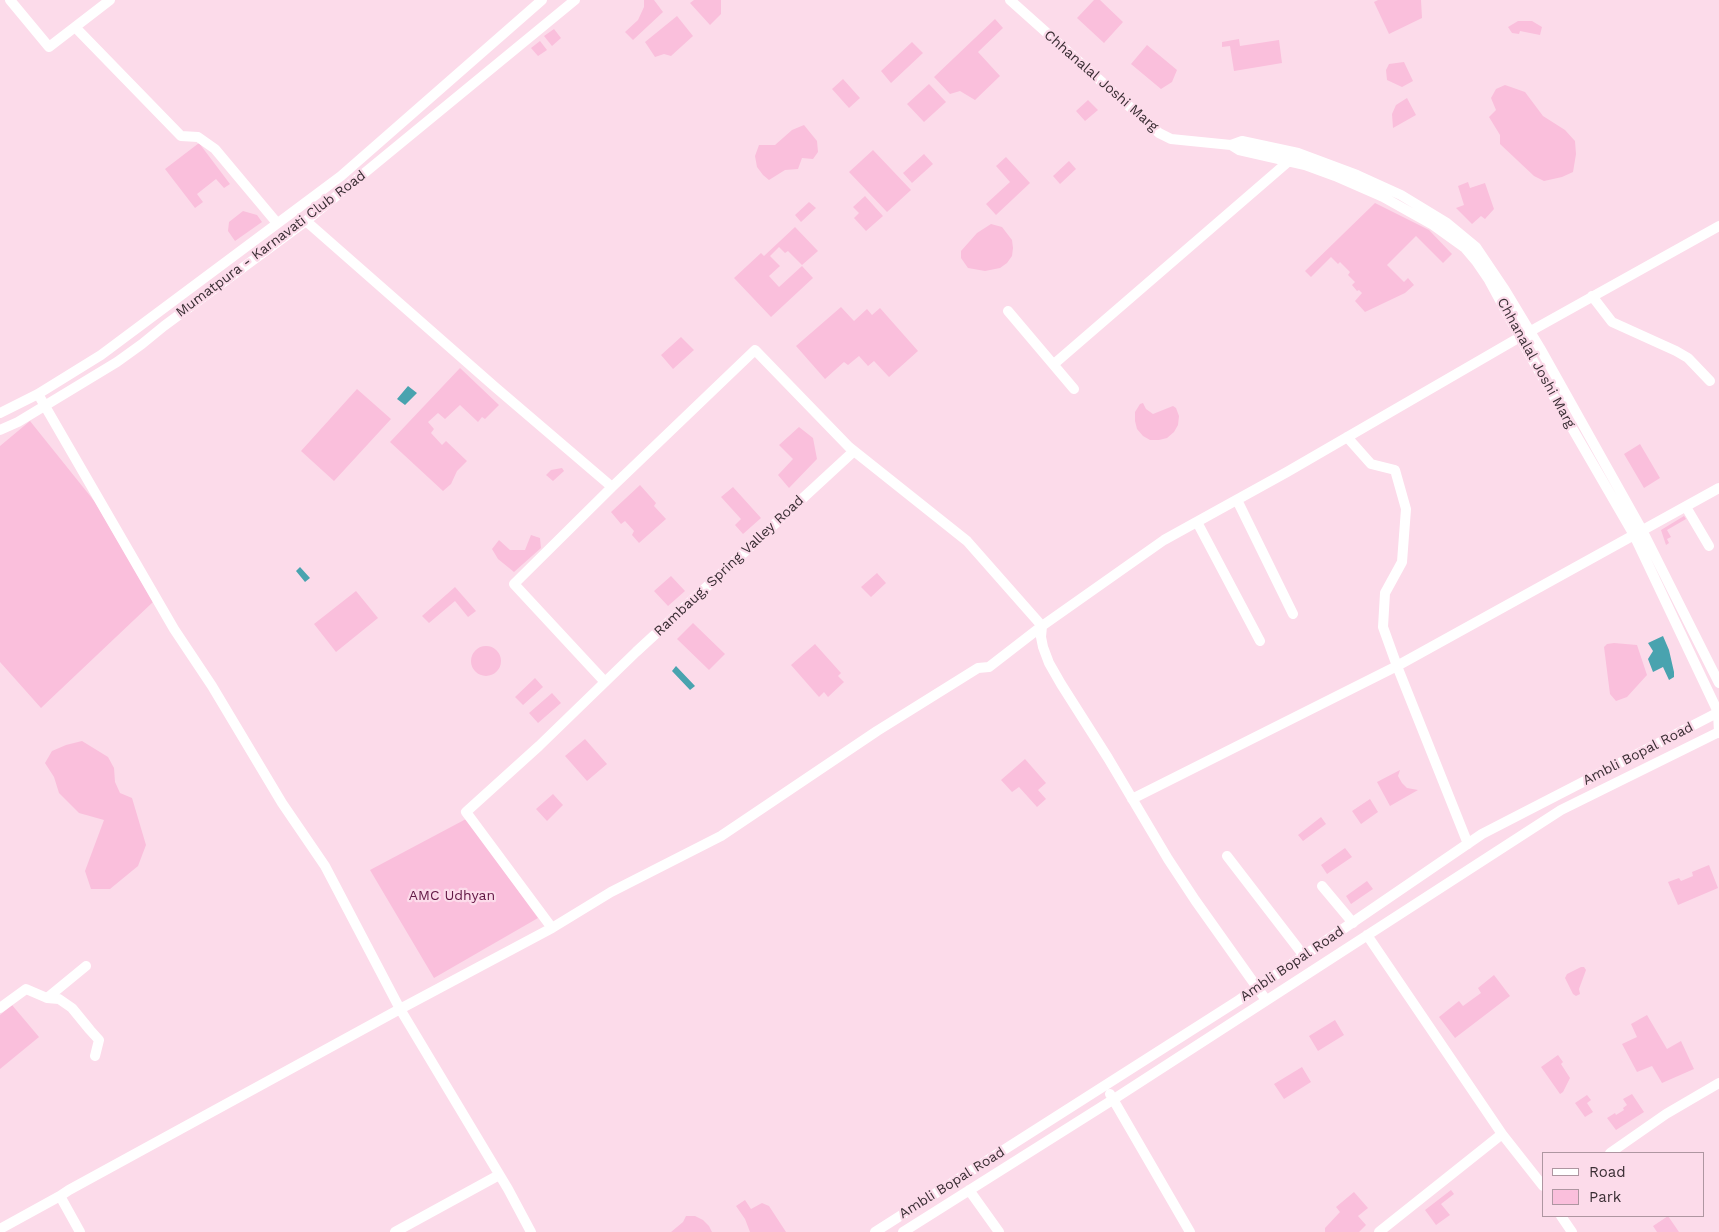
<!DOCTYPE html>
<style>
body{margin:0}
#map{position:relative;width:1719px;height:1232px;overflow:hidden;background:#fcdbea;font-family:"Work Sans",sans-serif}
canvas{display:block}
.legend{position:absolute;left:1542px;top:1152px;width:162px;height:65px;box-sizing:border-box;background:#fcdbea;border:1px solid #ae96a1;margin:0;padding:6px 9px;list-style:none;font-size:15px;color:#3a2e34}
.legend li{display:flex;align-items:center;gap:10px;height:25px}
.legend b{width:25px;border:1px solid #ae96a1}
</style>
<div id="map">
<canvas width="1719" height="1232"></canvas>
<ul class="legend">
<li><b style="height:6px;background:#fff"></b>Road</li>
<li><b style="height:14px;background:#fabfdc"></b>Park</li>
</ul>
</div>
<script>
const g = document.querySelector('canvas').getContext('2d');
g.lineJoin = 'round';
function paint(path, color) {
  g.fillStyle = color;
  g.fill(path, 'evenodd');
}
function shape(rows) {
  const path = new Path2D();
  for (const r of rows) {
    if (r.length === 3) {
      path.moveTo(r[0] + r[2], r[1]);
      path.arc(r[0], r[1], r[2], 0, 2 * Math.PI);
      continue;
    }
    path.moveTo(r[0], r[1]);
    for (let i = 2; i < r.length; i += 2) path.lineTo(r[i], r[i + 1]);
  }
  return path;
}
function stroke(path, color, width, dash) {
  g.strokeStyle = color;
  g.lineWidth = width;
  g.lineCap = dash ? 'butt' : 'round';
  g.setLineDash(dash || []);
  g.stroke(path);
}
function drawText(font, color, halo, rows, align = 'center') {
  g.font = font + ' "Work Sans",sans-serif';
  g.lineWidth = 4.5;
  g.setLineDash([]);
  g.textBaseline = 'middle';
  g.strokeStyle = halo;
  g.fillStyle = color;
  for (const [text, x, y, turn = 0] of rows) {
    g.save();
    g.translate(x, y);
    g.rotate((+turn || 0) * Math.PI / 180);
    g.textAlign = isNaN(turn) ? turn : align;
    if (halo) g.strokeText(text, 0, 0);
    g.fillText(text, 0, 0);
    g.restore();
  }
}
paint(shape([
 [644,0,654,0,663,12,633,40,625,32,638,20,644,7],
 [694,0,721,0,721,14,710,25,690,3],
 [1094,0,1100,0,1123,22,1104,43,1077,18],
 [1378,0,1421,0,1422,18,1389,34,1374,2],
 [677,16,693,36,671,56,664,54,655,57,645,42],
 [995,19,1003,28,978,52,1000,76,975,100,960,91,950,94,934,77],
 [1518,21,1532,21,1542,27,1540,35,1520,31,1519,34,1512,33,1508,27],
 [554,29,561,38,552,46,544,36],
 [1239,39,1240,46,1279,40,1282,63,1234,71,1230,46,1222,47,1222,42],
 [540,41,547,50,538,56,531,48],
 [912,42,923,53,891,83,881,71],
 [1147,45,1177,70,1172,82,1161,89,1131,64],
 [1404,62,1413,81,1402,87,1387,80,1386,70,1389,64],
 [843,79,860,98,849,108,832,89],
 [929,84,946,102,924,122,907,104],
 [1505,85,1525,92,1543,116,1565,130,1575,141,1576,154,1573,172,1562,177,1544,181,1534,176,1500,144,1500,135,1489,117,1496,110,1491,98,1496,89],
 [1407,98,1416,115,1393,128,1392,114,1396,105],
 [1088,100,1098,110,1085,121,1076,111],
 [804,125,817,141,818,152,813,159,802,158,798,169,785,170,769,180,763,175,757,167,755,156,759,145,775,145,792,130],
 [199,143,230,184,224,188,216,179,197,194,203,202,195,208,165,169],
 [873,150,911,190,887,212,849,172],
 [924,154,933,164,912,183,903,173],
 [1006,157,1030,183,996,215,986,204,1010,182,996,166],
 [1069,161,1076,169,1060,184,1053,176],
 [1468,182,1470,188,1485,183,1494,209,1485,219,1481,216,1472,224,1456,208,1464,205,1458,186],
 [865,196,883,216,866,231,854,218,859,213,853,207],
 [809,202,816,208,801,222,795,215],
 [1375,203,1429,230,1452,254,1443,263,1416,236,1387,265,1404,282,1408,278,1414,285,1405,293,1365,312,1355,301,1362,293,1359,290,1357,291,1352,285,1355,282,1348,275,1350,272,1340,262,1338,264,1331,257,1311,277,1305,271],
 [243,211,257,215,262,222,235,241,228,231,229,222],
 [991,224,1002,227,1012,240,1013,248,1012,256,1007,263,1000,268,985,271,968,268,961,258,961,251,977,233],
 [795,227,818,251,802,265,788,251,785,253,779,247,770,256,780,266,769,276,779,287,802,266,813,278,771,317,734,278,761,253,764,256],
 [841,307,854,321,867,309,872,315,880,308,918,351,889,377,874,361,868,366,859,356,848,365,844,362,825,379,796,346],
 [681,337,694,350,673,369,661,355],
 [460,368,499,405,485,419,482,417,478,422,460,405,445,419,438,413,428,422,434,429,431,433,442,445,446,441,467,461,457,471,451,484,443,491,390,442],
 [357,389,391,419,334,481,301,451],
 [1143,403,1146,409,1153,414,1173,406,1176,408,1179,416,1178,425,1174,432,1167,438,1159,440,1150,440,1143,436,1137,429,1135,421,1135,412,1140,404],
 [30,421,95,502,153,602,41,708,0,662,0,446],
 [799,427,813,438,817,459,789,488,778,475,793,459,779,445],
 [1640,444,1660,478,1644,488,1624,454],
 [562,468,564,471,553,481,546,475,551,470],
 [640,485,656,503,654,506,666,519,639,543,632,535,634,531,625,521,621,524,611,512],
 [733,487,761,518,743,534,735,525,741,519,721,497],
 [1684,516,1686,519,1667,530,1671,537,1667,539,1669,543,1666,545,1661,530],
 [531,535,540,538,541,548,514,572,498,559,492,549,499,540,510,550,525,550],
 [877,573,886,583,871,597,861,587],
 [671,576,685,591,668,606,654,591],
 [455,587,476,611,468,617,455,601,429,623,422,616],
 [356,591,378,618,336,652,314,624],
 [693,623,725,654,709,670,677,639],
 [1614,643,1637,645,1647,675,1627,697,1616,701,1610,694,1604,647,1607,644],
 [815,644,841,673,838,676,844,682,828,697,824,692,819,697,791,665],
 [486,661,15],
 [535,678,543,687,523,705,515,697],
 [552,693,561,703,538,723,529,713],
 [585,739,607,764,587,781,565,756],
 [82,741,108,757,114,768,115,782,120,793,132,798,146,845,138,866,110,889,91,889,85,871,104,820,79,813,59,793,54,777,45,763,52,751,66,745],
 [1025,759,1046,783,1038,790,1046,799,1037,807,1019,787,1012,792,1001,780],
 [1400,770,1398,776,1402,783,1407,788,1418,790,1390,806,1377,782],
 [553,794,563,805,547,821,536,809],
 [1370,799,1378,812,1361,824,1352,811],
 [1321,817,1326,824,1303,841,1298,835],
 [466,819,538,918,434,978,370,870],
 [1345,848,1352,857,1327,874,1321,865],
 [1709,865,1718,888,1678,905,1668,882,1679,878,1681,881,1693,876,1692,872],
 [1367,881,1373,889,1351,904,1346,896],
 [1581,967,1584,967,1586,970,1579,989,1580,994,1576,996,1573,994,1565,978,1567,974],
 [1494,975,1510,996,1455,1038,1439,1017,1459,1001,1463,1006,1481,993,1478,988],
 [12,1005,39,1037,0,1069,0,1015],
 [1647,1015,1667,1049,1681,1041,1694,1069,1662,1083,1652,1066,1637,1072,1622,1044,1637,1037,1631,1024],
 [1335,1020,1344,1035,1318,1051,1309,1036],
 [1558,1055,1563,1062,1561,1064,1570,1078,1563,1092,1560,1094,1541,1067],
 [1302,1067,1311,1082,1284,1099,1274,1084],
 [1632,1094,1644,1112,1616,1130,1607,1118,1615,1113,1616,1115,1624,1110,1623,1108,1627,1105,1623,1099],
 [1587,1095,1591,1100,1587,1103,1593,1112,1585,1117,1575,1103],
 [1451,1190,1454,1194,1441,1204,1450,1215,1436,1225,1425,1210],
 [1354,1192,1368,1208,1358,1216,1366,1225,1359,1232,1325,1232,1325,1228,1340,1212,1336,1207],
 [745,1200,751,1209,762,1203,769,1206,786,1232,750,1232,745,1219,736,1206],
 [686,1216,695,1216,703,1220,709,1226,712,1232,671,1232,683,1222],
 [1668,1216,1679,1232,1657,1232,1653,1226]
]), '#fabfdc');
paint(shape([
 [408,386,417,393,405,405,397,399],
 [300,567,310,578,305,582,296,571],
 [1663,636,1669,650,1674,672,1674,677,1669,680,1663,667,1653,672,1648,659,1653,651,1648,643],
 [676,666,695,686,690,690,672,671]
]), '#49a3af');
stroke(shape([
 [10,0,49,47,110,0],
 [1010,0,1159,133,1171,139,1231,145,1239,150,1305,165,1335,176,1383,197,1433,225,1465,248,1476,261,1489,280,1528,352,1634,535,1718,712,1719,733],
 [75,27,181,136,198,137,215,149,277,223],
 [1231,145,1242,141,1298,153,1357,175,1401,195,1447,223,1476,247,1505,290,1540,348,1642,530,1719,683],
 [306,221,495,387,612,487,755,350,849,447,967,541,1042,626,1041,637,1043,647,1049,663,1061,684,1108,758,1168,859,1195,900,1266,1000],
 [1592,296,1612,322,1676,351,1688,358,1710,381],
 [1008,311,1074,389],
 [1054,364,1289,161],
 [38,394,174,629,212,686,282,803,325,866,400,1009,508,1189,531,1232],
 [0,413,38,394,101,355,341,176,542,0],
 [0,430,18,422,117,362,142,344,164,326,306,221,575,0],
 [1347,437,1371,464,1395,470,1406,509,1402,562,1385,593,1383,627,1397,666,1468,844],
 [1237,500,1293,614],
 [1686,507,1709,546],
 [1197,522,1260,641],
 [605,682,514,584,612,487],
 [1132,799,1397,666,1719,488],
 [1227,856,1304,956],
 [1322,886,1353,923],
 [552,928,466,812,539,746,636,652,854,451],
 [1367,935,1502,1134,1379,1232],
 [47,998,59,999,72,1008,90,1030,99,1040,95,1056],
 [0,1008,26,989,47,998,86,966],
 [1110,1094,1190,1232],
 [1502,1134,1543,1186],
 [1610,1153,1666,1114,1719,1083],
 [969,1190,999,1232],
 [1561,1216,1572,1232],
 [0,1229,60,1196],
 [80,1232,60,1196,69,1190,400,1009,552,928,611,892,721,836,877,731,978,668,989,667,1042,626,1164,540,1287,472,1520,337,1719,226],
 [395,1232,499,1175],
 [875,1232,1239,1000,1482,834,1719,712],
 [903,1232,1114,1099,1561,810,1719,732]
]), '#fff', 10);
drawText('14px', '#3a2e34', '#fcdbea', [
 ["Chhanalal Joshi Marg",1101,81,41],
 ["Mumatpura - Karnavati Club Road",271,244,-37],
 ["Chhanalal Joshi Marg",1536,363,61],
 ["Rambaug, Spring Valley Road",729,566,-43],
 ["Ambli Bopal Road",1638,754,-27],
 ["Ambli Bopal Road",1292,964,-34],
 ["Ambli Bopal Road",952,1183,-32]
]);
drawText('14px', '#621744', '#fcdbea', [
 ["AMC Udhyan",452,896]
]);
</script>
